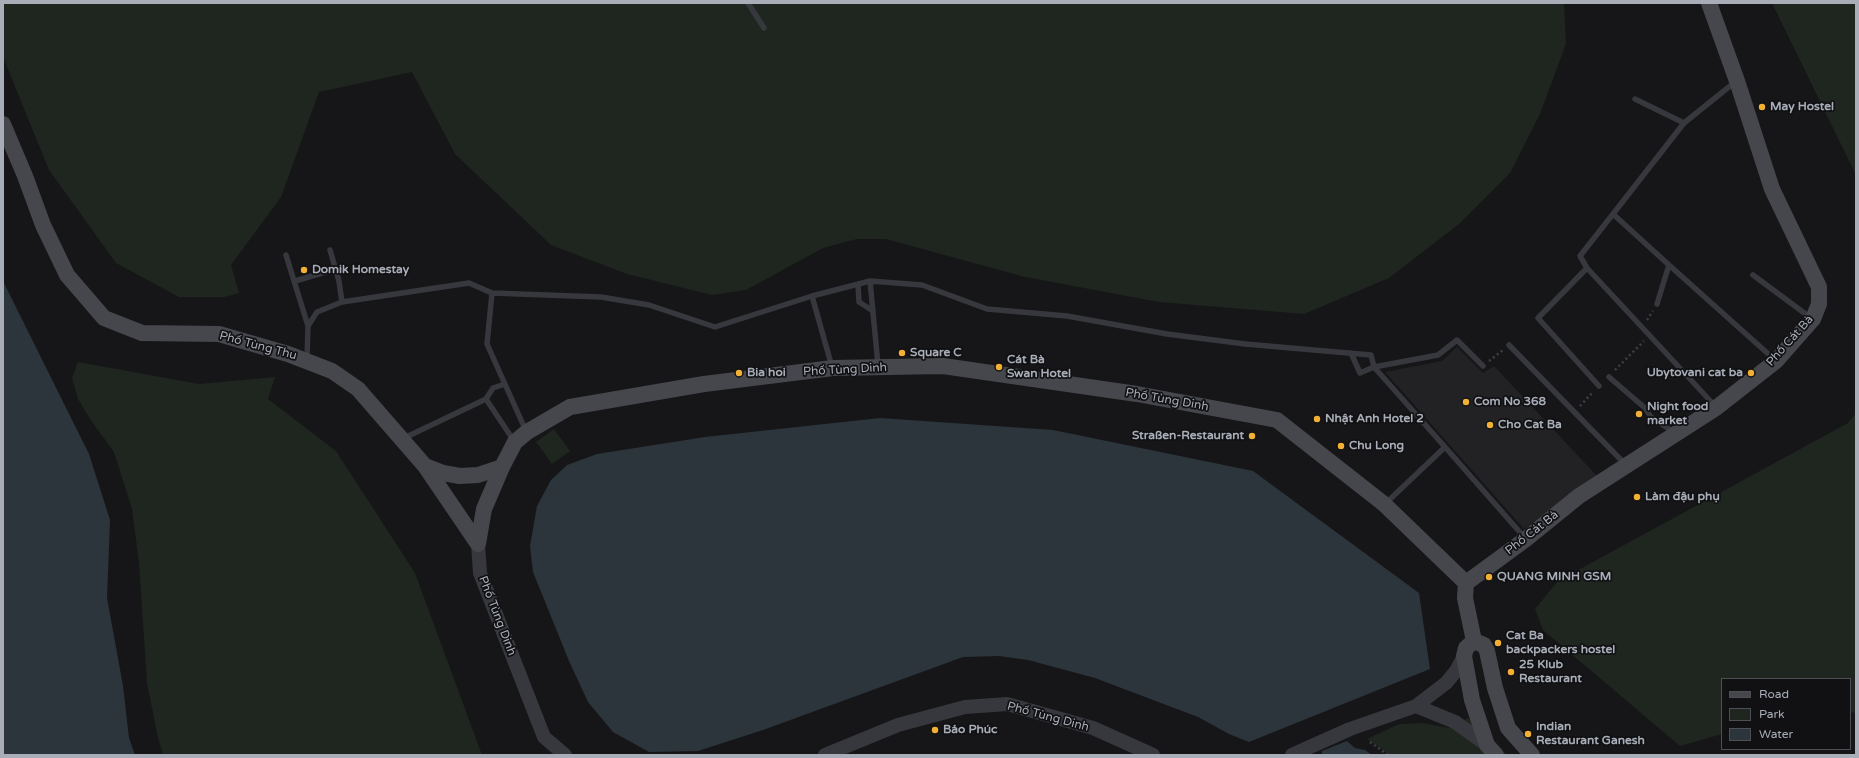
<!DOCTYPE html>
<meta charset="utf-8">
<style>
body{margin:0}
#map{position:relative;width:1859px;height:758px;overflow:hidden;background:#161618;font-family:"Varela Round",sans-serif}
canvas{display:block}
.frame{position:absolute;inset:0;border:4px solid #a8adb8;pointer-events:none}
.legend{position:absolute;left:1721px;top:678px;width:130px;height:72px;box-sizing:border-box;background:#111113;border:1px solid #4d4f55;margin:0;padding:5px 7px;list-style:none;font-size:12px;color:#a8adb8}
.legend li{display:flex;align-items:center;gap:8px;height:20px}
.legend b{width:20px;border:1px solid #4d4f55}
</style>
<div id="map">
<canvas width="1859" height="758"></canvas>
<div class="frame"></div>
<ul class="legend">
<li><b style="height:5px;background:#45474d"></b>Road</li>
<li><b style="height:11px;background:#1e261f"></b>Park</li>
<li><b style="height:11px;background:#2c353c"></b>Water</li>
</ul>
</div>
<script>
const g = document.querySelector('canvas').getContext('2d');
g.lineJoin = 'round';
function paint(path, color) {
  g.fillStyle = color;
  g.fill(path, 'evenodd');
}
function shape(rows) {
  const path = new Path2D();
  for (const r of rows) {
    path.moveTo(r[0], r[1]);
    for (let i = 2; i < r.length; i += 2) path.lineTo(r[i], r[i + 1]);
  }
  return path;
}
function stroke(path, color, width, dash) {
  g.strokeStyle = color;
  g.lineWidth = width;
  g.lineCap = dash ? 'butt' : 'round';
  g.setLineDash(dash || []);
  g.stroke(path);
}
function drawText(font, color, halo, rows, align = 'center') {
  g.font = font + ' "Varela Round",sans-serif';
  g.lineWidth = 3.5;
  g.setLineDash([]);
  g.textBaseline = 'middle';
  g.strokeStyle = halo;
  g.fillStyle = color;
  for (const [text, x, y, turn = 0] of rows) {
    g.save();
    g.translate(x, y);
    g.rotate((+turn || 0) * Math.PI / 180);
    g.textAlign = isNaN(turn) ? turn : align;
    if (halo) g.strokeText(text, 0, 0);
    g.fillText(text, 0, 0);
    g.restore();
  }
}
paint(shape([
 [1457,347,1483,373,1494,366,1597,476,1524,529,1385,372,1442,361]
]), '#222225');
paint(shape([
 [3,3,1564,3,1566,44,1540,114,1510,173,1459,224,1389,278,1304,314,1159,302,1025,277,886,239,857,239,823,248,746,290,712,295,627,274,551,245,455,154,412,72,319,92,281,197,231,265,239,293,225,297,179,297,116,263,49,170,3,57],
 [1772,3,1856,3,1856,175],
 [78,362,199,384,275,377,268,399,336,451,415,573,482,755,163,755,158,738,147,683,139,563,132,509,114,452,90,419,78,399,72,378],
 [1856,413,1856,713,1850,712,1850,679,1722,679,1722,734,1680,746,1543,630,1535,609,1558,581,1848,423],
 [554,429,570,451,552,464,536,442],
 [1468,718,1507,755,1390,755,1367,739,1399,724,1423,723,1449,728]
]), '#1e261f');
paint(shape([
 [3,281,89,454,110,520,107,598,123,686,129,738,135,755,3,755],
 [880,418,1053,430,1253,471,1419,593,1430,669,1249,742,1229,734,1198,717,1095,678,1028,660,999,656,963,657,763,730,698,751,649,752,613,732,588,702,569,661,533,572,530,546,537,506,551,480,567,465,597,454,705,437],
 [1347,741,1355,748,1365,750,1372,755,1322,755,1322,751]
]), '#2c353c');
stroke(shape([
 [1647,320,1653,311],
 [1489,361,1503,350],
 [1615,370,1644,341],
 [1580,406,1593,392],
 [1370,742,1388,755]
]), '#3d3f44', 2.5, [2, 3]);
stroke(shape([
 [748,3,764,28],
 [1635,99,1684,123,1613,214,1669,265,1657,304],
 [1684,123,1735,82],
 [1613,214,1580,256,1587,268,1716,407],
 [330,250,339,281,342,302],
 [286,255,308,326],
 [1669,265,1775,360],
 [1587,268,1538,318,1599,386],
 [1753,275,1811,318],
 [295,281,336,269],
 [870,281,922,285,987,309,1067,316,1167,334,1245,344,1371,355,1374,367,1438,355,1457,340,1483,366],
 [858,284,859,302,873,311],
 [812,296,832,367],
 [1509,345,1625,464],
 [1351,353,1360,373,1374,367,1445,447,1386,503],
 [307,360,308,326,317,312,342,302,469,283,492,293],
 [1609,377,1645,408,1651,417,1675,433],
 [486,399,493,388,505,384],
 [526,431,487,344,492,293,601,297,649,305,715,327,812,296,870,281,878,365],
 [402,439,486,399,514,441],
 [1445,447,1525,538]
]), '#37383d', 5.5);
stroke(shape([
 [478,544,480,573,544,737,565,755],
 [1416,706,1455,722,1487,745],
 [825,755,898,725,965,707,1007,704,1093,728,1153,755],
 [1292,755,1350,729,1416,706,1446,683,1456,671,1464,656]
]), '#37383d', 14);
stroke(shape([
 [3,124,25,176,43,225,67,275,104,318,142,333,219,334,288,354,332,371,358,389,425,466,478,544],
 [425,466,443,473,460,476,478,475,502,467],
 [478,544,484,509,502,467,515,442,527,432,570,407,704,384,833,368,943,366,1137,394,1277,420,1384,504,1466,583],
 [1474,641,1465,598,1466,583,1526,539,1579,496,1716,408,1776,361,1813,319,1819,304,1819,287,1772,189,1737,81,1709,3],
 [1496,755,1487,745,1472,700,1464,656,1466,648,1474,641,1484,645,1487,651,1495,688,1508,728,1532,755]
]), '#45474d', 16);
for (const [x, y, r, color] of [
 [1762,107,4,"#f2b134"],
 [304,270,4,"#f2b134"],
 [902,353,4,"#f2b134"],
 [999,367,4,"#f2b134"],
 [739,373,4,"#f2b134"],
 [1751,373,4,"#f2b134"],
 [1466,402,4,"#f2b134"],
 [1639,414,4,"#f2b134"],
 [1317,419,4,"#f2b134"],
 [1490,425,4,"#f2b134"],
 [1252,436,4,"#f2b134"],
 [1341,446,4,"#f2b134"],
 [1637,497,4,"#f2b134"],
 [1489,577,4,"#f2b134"],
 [1498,643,4,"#f2b134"],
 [1511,672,4,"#f2b134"],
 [935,730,4,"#f2b134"],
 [1528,734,4,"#f2b134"]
]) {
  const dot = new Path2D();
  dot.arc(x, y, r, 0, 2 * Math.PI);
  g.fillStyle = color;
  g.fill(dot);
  stroke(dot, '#111113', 1.5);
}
drawText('bold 12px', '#a8adb8', '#111113', [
 ["May Hostel",1770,107],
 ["Domik Homestay",312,270],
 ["Square C",910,353],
 ["Cát Bà",1007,360],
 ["Swan Hotel",1007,374],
 ["Bia hoi",747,373],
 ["Ubytovani cat ba",1743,373,"right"],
 ["Com No 368",1474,402],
 ["Night food",1647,407],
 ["market",1647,421],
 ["Nhật Anh Hotel 2",1325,419],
 ["Cho Cat Ba",1498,425],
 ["Straßen-Restaurant",1244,436,"right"],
 ["Chu Long",1349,446],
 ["Làm đậu phụ",1645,497],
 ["QUANG MINH GSM",1497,577],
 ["Cat Ba",1506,636],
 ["backpackers hostel",1506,650],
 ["25 Klub",1519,665],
 ["Restaurant",1519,679],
 ["Indian",1536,727],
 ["Restaurant Ganesh",1536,741],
 ["Bảo Phúc",943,730]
], 'left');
drawText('12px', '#a8adb8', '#111113', [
 ["Phố Cát Bà",1790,341,-48],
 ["Phố Tùng Thu",258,346,15],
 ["Phố Tùng Dinh",845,370,-3],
 ["Phố Tùng Dinh",1167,400,10],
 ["Phố Cát Bà",1532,533,-38],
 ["Phố Tùng Dinh",497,616,69],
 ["Phố Tùng Dinh",1048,717,15]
]);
</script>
